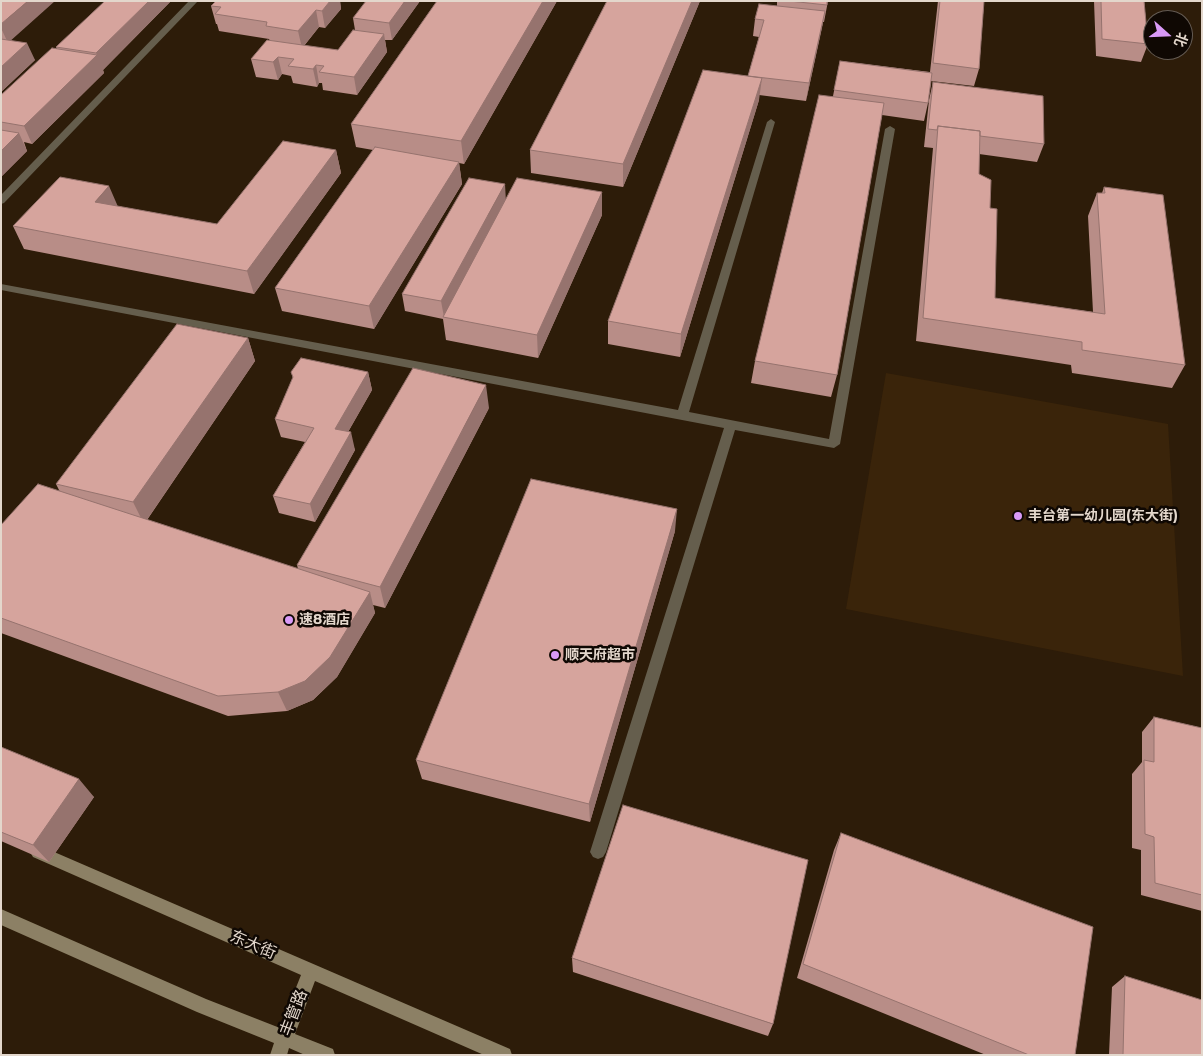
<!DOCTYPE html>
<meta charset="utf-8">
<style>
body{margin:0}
#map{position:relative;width:1203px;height:1056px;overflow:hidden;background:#2d1c09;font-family:Montserrat,"Noto Sans SC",sans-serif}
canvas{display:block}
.frame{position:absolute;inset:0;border:2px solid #e3d7cc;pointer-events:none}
.north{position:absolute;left:1143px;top:10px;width:50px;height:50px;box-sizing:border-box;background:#0f0803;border:1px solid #645b53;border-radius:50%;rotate:110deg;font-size:14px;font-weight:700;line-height:20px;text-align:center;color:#e3d7cc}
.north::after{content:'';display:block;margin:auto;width:18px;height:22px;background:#d99af7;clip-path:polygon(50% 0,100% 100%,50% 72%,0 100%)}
</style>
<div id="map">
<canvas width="1203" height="1056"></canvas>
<div class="frame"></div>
<div class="north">北</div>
</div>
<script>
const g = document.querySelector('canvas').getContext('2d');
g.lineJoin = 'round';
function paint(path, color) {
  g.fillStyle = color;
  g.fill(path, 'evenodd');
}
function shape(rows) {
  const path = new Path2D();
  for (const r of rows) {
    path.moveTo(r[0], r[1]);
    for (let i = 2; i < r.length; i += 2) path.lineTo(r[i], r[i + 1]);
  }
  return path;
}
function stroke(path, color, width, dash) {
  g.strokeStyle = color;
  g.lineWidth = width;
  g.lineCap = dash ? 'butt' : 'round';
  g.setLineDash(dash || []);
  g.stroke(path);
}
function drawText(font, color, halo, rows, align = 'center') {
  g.font = font + ' Montserrat,"Noto Sans SC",sans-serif';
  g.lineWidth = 5;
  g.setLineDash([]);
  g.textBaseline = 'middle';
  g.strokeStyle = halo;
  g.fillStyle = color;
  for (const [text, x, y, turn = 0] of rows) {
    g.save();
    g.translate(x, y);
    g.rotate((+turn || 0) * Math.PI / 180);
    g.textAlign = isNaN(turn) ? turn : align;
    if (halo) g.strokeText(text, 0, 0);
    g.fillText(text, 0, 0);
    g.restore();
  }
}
paint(shape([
 [886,373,1168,424,1183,676,846,609]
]), '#3a240a');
paint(shape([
 [189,1,198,1,4,203,1,204,1,195,189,1],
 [771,119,775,122,689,412,829,439,885,129,890,126,895,129,840,444,834,448,735,430,606,852,603,857,598,859,593,857,590,852,724,428,1,290,1,284,678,410,767,122,771,119]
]), '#655e4d');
paint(shape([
 [38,845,510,1049,512,1055,484,1055,315,981,295,1034,333,1049,335,1055,305,1055,289,1048,287,1055,270,1055,274,1043,197,1012,1,925,1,909,206,999,280,1028,301,975,33,857,30,852,33,847,38,845]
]), '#8c8065');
paint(shape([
 [1,1,11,40,35,60,1,92],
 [105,1,171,1,103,70,104,73,32,144,24,142,27,151,1,177,1,95,57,49,56,47],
 [216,1,340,1,341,9,325,28,319,27,304,46,338,50,355,30,353,18,420,1,392,40,385,40,387,52,357,95,323,90,322,83,319,83,317,87,293,83,291,76,282,74,278,80,256,77,251,59,270,41,269,39,219,31,217,24,216,24,211,6],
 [437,1,557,1,464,164,459,163,462,184,374,329,282,311,275,288,373,150,356,147,351,124],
 [607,1,700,1,623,187,531,173,530,150],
 [777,1,828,1,824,22,823,22,806,101,759,95,759,100,680,357,608,344,608,321,748,76,759,37,753,36,755,19,777,6],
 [938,1,984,1,979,69,974,86,931,81,928,103,924,121,882,115,837,375,831,397,751,383,755,361,833,96,840,61,930,72],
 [1094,1,1144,1,1148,44,1141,62,1096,56],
 [933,82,1044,144,1037,162,979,154,979,174,990,208,995,298,1093,312,1088,216,1097,193,1102,193,1104,187,1185,365,1172,388,1072,373,1071,365,916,341,933,148,924,147,929,100],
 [336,150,341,173,254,294,24,249,13,226,117,206,217,224],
 [506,199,602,215,538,358,446,340,443,319,405,311,402,294],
 [248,338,255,361,147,520,298,569,297,565,489,408,385,608,373,605,375,613,337,677,313,700,287,711,228,716,1,633,1,525,60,492,56,484],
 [291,372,368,372,372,390,348,432,355,450,315,522,279,513,273,496,305,442,281,437,275,419,293,378],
 [675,531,590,822,422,779,416,760],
 [1154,717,1202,728,1202,911,1141,895,1141,850,1132,848,1132,774,1142,762,1142,732],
 [1,747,94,797,49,862,1,841],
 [841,833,1075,1055,986,1055,797,978,834,850],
 [572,958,773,1024,768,1036,573,972],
 [1125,976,1202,1055,1109,1055,1112,987]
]), '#b88d87');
paint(shape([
 [28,1,55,1,8,43,1,28,1,24],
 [149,1,171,1,103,70,104,73,32,144,24,126,97,55,96,53],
 [330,1,340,1,341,9,325,28,322,11],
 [405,1,420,1,392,40,389,23],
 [543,1,557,1,464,164,461,141],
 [692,1,700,1,623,187,623,164],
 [316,10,319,27,302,48,298,31],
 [825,11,822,28,806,101,809,83],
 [384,34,387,52,357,95,354,77],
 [27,43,35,60,1,92,1,67],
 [278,57,282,74,278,80,273,62],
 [316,65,319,83,317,87,313,69],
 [762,78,759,100,680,357,681,334],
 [19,133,27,151,1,177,1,151],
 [336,150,341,173,254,294,247,271],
 [459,162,462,184,374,329,369,306],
 [505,184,506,202,444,317,441,301],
 [109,186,119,209,95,202],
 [602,192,602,215,538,358,537,335],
 [248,338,255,361,144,524,133,502],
 [368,372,372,390,340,446,335,429],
 [486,385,489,408,385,608,380,587],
 [351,432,355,450,315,522,310,504],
 [677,509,675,531,590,822,589,804],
 [370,592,375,613,337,677,313,700,287,711,278,692],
 [79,779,94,797,49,862,33,845]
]), '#96736e');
const building = shape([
 [1,1,28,1,1,24,1,1],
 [105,1,149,1,96,53,56,47,105,1],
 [216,1,330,1,322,11,316,10,298,31,266,26,267,22,215,14,221,7,211,6,216,1],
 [366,1,405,1,389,23,353,18,366,1],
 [437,1,543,1,461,141,351,124,437,1],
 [607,1,692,1,623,164,530,150,607,1],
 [789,1,827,1,827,5,789,1],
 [940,1,984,1,979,69,933,63,940,1],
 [1101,1,1144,1,1148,44,1102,39,1101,1],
 [759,4,825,11,809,83,748,76,764,20,755,19,759,4],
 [353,30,384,34,354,77,319,72,324,66,316,65,313,69,288,66,294,59,278,57,273,62,251,59,267,40,338,50,353,30],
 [1,39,27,43,1,67,1,39],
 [52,48,97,55,24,126,1,122,1,95,52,48],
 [840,61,932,73,928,103,834,90,840,61],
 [703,70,762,78,681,334,608,321,703,70],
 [933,82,1043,96,1044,144,980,136,980,131,938,126,937,130,928,129,933,82],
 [819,95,884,103,837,375,755,361,819,95],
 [938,126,980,131,979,174,991,180,990,208,997,209,995,298,1105,314,1097,193,1105,193,1104,187,1163,195,1185,365,1082,350,1082,342,923,318,938,126],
 [1,130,19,133,1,151,1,130],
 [283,141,336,150,247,271,13,226,60,177,109,186,95,202,217,224,283,141],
 [375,147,459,162,369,306,275,288,375,147],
 [469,178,505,184,441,301,402,294,469,178],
 [517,178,602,192,537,335,443,317,517,178],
 [177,324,248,338,133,502,56,484,177,324],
 [301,358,368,372,335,429,351,432,310,504,273,496,314,428,275,419,293,377,291,372,301,358],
 [413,368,486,385,380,587,297,565,413,368],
 [531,479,677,509,589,804,416,760,531,479],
 [38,484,370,592,330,657,305,681,278,692,218,696,1,618,1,525,38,484],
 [1154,717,1202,728,1202,895,1155,883,1154,837,1145,834,1144,760,1154,762,1154,717],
 [1,747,79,779,33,845,1,832,1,747],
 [623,805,808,860,773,1024,572,958,623,805],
 [841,833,1093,927,1075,1055,1029,1055,803,964,841,833],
 [1125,976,1202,1000,1202,1055,1123,1055,1125,976]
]);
paint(building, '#d6a49d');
stroke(building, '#96736e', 1);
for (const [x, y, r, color] of [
 [1018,516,5,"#d99af7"],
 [289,620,5,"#d99af7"],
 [555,655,5,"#d99af7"]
]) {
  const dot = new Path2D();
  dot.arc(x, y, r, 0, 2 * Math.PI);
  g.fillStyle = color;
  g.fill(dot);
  stroke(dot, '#0f0803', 2);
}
drawText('bold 14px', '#e3d7cc', '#0f0803', [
 ["丰台第一幼儿园(东大街)",1028,516],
 ["速8酒店",299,620],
 ["顺天府超市",565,655]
], 'left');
drawText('16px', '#e3d7cc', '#0f0803', [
 ["东大街",253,945,23],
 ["丰管路",294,1013,-69]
]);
</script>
